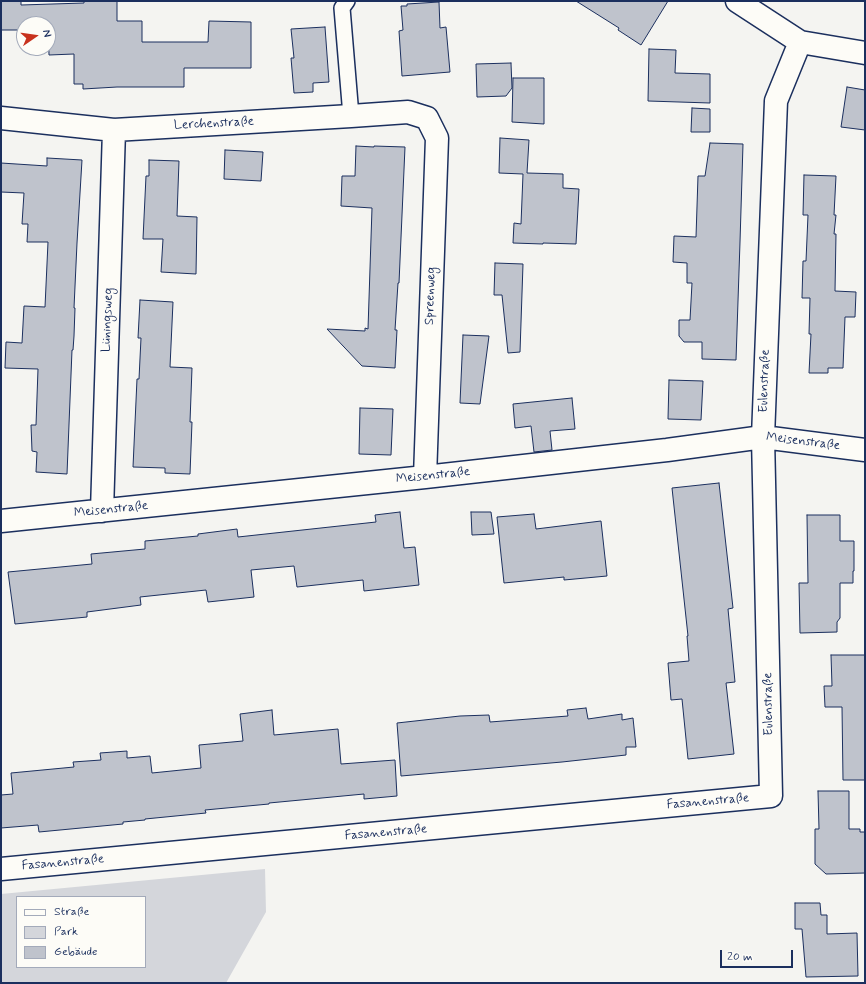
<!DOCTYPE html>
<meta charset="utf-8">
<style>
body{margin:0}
#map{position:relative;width:866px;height:984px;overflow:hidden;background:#f4f4f1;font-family:Mynerve,sans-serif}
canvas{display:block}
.frame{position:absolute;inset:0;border:2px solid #1b2f5e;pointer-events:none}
.legend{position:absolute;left:16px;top:896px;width:130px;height:72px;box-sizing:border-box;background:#fdfcf7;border:1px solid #a3aaba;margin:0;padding:5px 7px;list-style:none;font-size:12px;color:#1b2f5e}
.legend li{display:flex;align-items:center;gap:8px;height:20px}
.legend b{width:20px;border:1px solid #a3aaba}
.north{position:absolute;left:16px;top:16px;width:40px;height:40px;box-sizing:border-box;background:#fdfcf7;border:1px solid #a3aaba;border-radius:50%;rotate:77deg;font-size:11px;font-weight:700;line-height:16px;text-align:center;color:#1b2f5e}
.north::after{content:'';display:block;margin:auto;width:14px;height:18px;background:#c8321e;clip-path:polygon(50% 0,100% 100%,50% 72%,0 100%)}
.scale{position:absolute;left:720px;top:950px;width:73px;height:18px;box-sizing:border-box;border:2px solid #1b2f5e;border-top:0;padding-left:5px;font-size:12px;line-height:14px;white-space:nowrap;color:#1b2f5e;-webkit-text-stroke:3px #fdfcf7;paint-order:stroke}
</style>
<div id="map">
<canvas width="866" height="984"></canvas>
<div class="frame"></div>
<ul class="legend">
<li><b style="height:5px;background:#fdfcf7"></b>Straße</li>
<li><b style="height:11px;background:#d4d6db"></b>Park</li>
<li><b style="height:11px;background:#bfc3cc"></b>Gebäude</li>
</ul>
<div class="north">N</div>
<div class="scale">20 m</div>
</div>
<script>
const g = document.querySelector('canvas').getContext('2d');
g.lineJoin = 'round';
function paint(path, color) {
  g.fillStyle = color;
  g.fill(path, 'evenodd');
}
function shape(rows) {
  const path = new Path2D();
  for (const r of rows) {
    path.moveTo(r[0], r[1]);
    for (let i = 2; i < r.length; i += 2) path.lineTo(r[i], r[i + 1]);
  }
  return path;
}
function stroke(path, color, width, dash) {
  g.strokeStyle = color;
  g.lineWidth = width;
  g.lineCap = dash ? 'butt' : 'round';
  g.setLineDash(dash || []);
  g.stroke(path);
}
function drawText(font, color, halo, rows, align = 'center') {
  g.font = font + ' Mynerve,sans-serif';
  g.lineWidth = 3;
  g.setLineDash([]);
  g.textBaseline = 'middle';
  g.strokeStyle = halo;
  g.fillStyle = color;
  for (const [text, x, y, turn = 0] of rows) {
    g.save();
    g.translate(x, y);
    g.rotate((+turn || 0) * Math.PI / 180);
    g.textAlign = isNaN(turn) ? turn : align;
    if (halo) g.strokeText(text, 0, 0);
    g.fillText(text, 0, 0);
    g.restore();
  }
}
paint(shape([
 [265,869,266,912,226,983,1,983,1,894],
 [17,897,145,897,145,967,17,967]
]), '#d4d6db');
const building = shape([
 [1,1,21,1,21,5,84,3,84,1,117,1,117,21,142,21,142,42,208,42,209,21,251,22,251,68,184,68,184,87,117,87,83,89,83,84,74,84,74,54,49,55,48,24,24,24,24,30,1,30,1,1],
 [576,1,668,1,641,45,618,30,619,28,576,1],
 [439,2,440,28,446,27,450,72,402,76,399,31,403,30,401,6,407,6,407,4,439,2],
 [325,27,329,82,313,83,313,92,294,93,291,58,294,58,291,29,325,27],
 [649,49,676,50,675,73,710,74,710,103,648,101,649,49],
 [511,63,512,88,506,96,477,97,476,64,511,63],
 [513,78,544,78,544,124,512,122,513,78],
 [847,87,865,90,865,130,841,127,847,87],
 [692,108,710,109,710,132,691,132,692,108],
 [500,138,529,140,527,173,563,174,563,188,579,189,576,244,543,243,543,244,513,243,514,223,521,224,523,174,499,173,500,138],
 [710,143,743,144,740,242,736,360,702,359,702,342,684,342,679,336,679,320,690,320,692,283,687,283,687,263,673,262,674,236,696,237,698,176,705,176,710,143],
 [356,146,374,147,374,146,405,147,399,283,398,283,395,330,397,330,395,368,362,366,327,329,365,331,365,328,368,329,372,208,341,206,342,176,355,176,356,146],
 [225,150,263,152,261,181,224,179,225,150],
 [47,158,82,160,77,243,74,308,75,308,74,336,73,350,72,350,67,474,36,472,37,452,32,451,31,425,36,425,38,369,5,368,6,342,22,343,24,306,45,307,48,242,27,242,28,224,22,224,24,193,1,192,1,163,47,166,47,158],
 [149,160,179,161,177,216,197,217,196,274,161,272,163,239,143,239,146,176,149,176,149,160],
 [804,175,836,176,834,215,836,215,834,234,836,234,835,291,856,292,855,317,845,317,843,368,828,368,828,373,809,373,811,334,809,334,810,298,802,298,803,261,806,261,808,215,803,215,804,175],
 [495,263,523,264,520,352,508,353,502,295,494,295,495,263],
 [140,300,173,302,170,367,192,368,190,422,192,422,190,474,165,473,165,468,133,467,137,379,139,379,141,338,138,338,140,300],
 [463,335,489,336,480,404,460,403,463,335],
 [669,380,703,381,701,420,668,419,669,380],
 [572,398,575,429,550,431,552,450,534,452,531,426,515,428,513,404,572,398],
 [360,408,393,409,391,455,359,454,360,408],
 [719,483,733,608,728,609,735,682,726,683,734,754,688,759,682,699,671,700,668,663,689,661,687,636,688,636,672,488,719,483],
 [400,512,404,548,415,547,419,585,364,591,363,580,297,587,294,566,251,570,254,597,208,602,206,590,140,597,141,605,87,612,87,617,15,624,8,572,92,564,91,554,145,549,145,541,198,536,198,534,237,529,238,537,376,522,375,515,400,512],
 [471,512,491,512,494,534,472,535,471,512],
 [534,514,536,529,601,521,607,576,564,580,564,577,504,583,497,517,534,514],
 [807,515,840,515,840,541,854,541,854,571,853,571,853,583,840,583,840,618,837,622,837,632,800,633,799,583,808,583,807,515],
 [831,655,865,655,865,780,843,780,842,707,825,707,824,686,832,686,831,655],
 [586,708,588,719,622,714,622,720,633,718,636,747,626,747,626,755,562,762,401,776,397,723,460,716,489,715,490,722,568,716,567,710,586,708],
 [272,710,274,735,338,729,341,764,395,760,397,796,364,799,364,794,269,803,269,804,205,810,206,813,145,819,145,820,123,822,123,824,39,832,38,825,1,828,1,795,13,794,11,773,74,767,73,762,101,760,100,753,127,751,127,758,150,756,152,773,201,768,199,745,243,741,240,714,272,710],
 [818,791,849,791,849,829,860,829,860,832,865,832,865,873,826,874,815,864,815,829,819,829,818,791],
 [795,903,820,903,821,915,827,915,827,934,857,933,858,976,806,977,802,929,795,929,795,903]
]);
paint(building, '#bfc3cc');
stroke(building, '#1b2f5e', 1);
const lane = shape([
 [347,1,342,8,351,116]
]);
const street = shape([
 [737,1,800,42,865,53],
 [1,118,114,130,351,116,408,112,427,118,437,138,425,477],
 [102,511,114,130],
 [1,521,425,477,667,450,763,437,865,450],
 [1,869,771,796,763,437,776,101,800,42]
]);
stroke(lane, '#1b2f5e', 18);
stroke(street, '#1b2f5e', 25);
stroke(lane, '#fdfcf7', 15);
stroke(street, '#fdfcf7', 22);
drawText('13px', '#1b2f5e', '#fdfcf7', [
 ["Lerchenstraße",214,124,-3],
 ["Spreenweg",431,296,-88],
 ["Lüningsweg",108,320,-88],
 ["Eulenstraße",765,381,-88],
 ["Meisenstraße",803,442,7],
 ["Meisenstraße",433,476,-6],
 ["Meisenstraße",111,510,-6],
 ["Eulenstraße",769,704,-91],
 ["Fasanenstraße",708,802,-5],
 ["Fasanenstraße",386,833,-5],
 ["Fasanenstraße",63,863,-5]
]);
</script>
